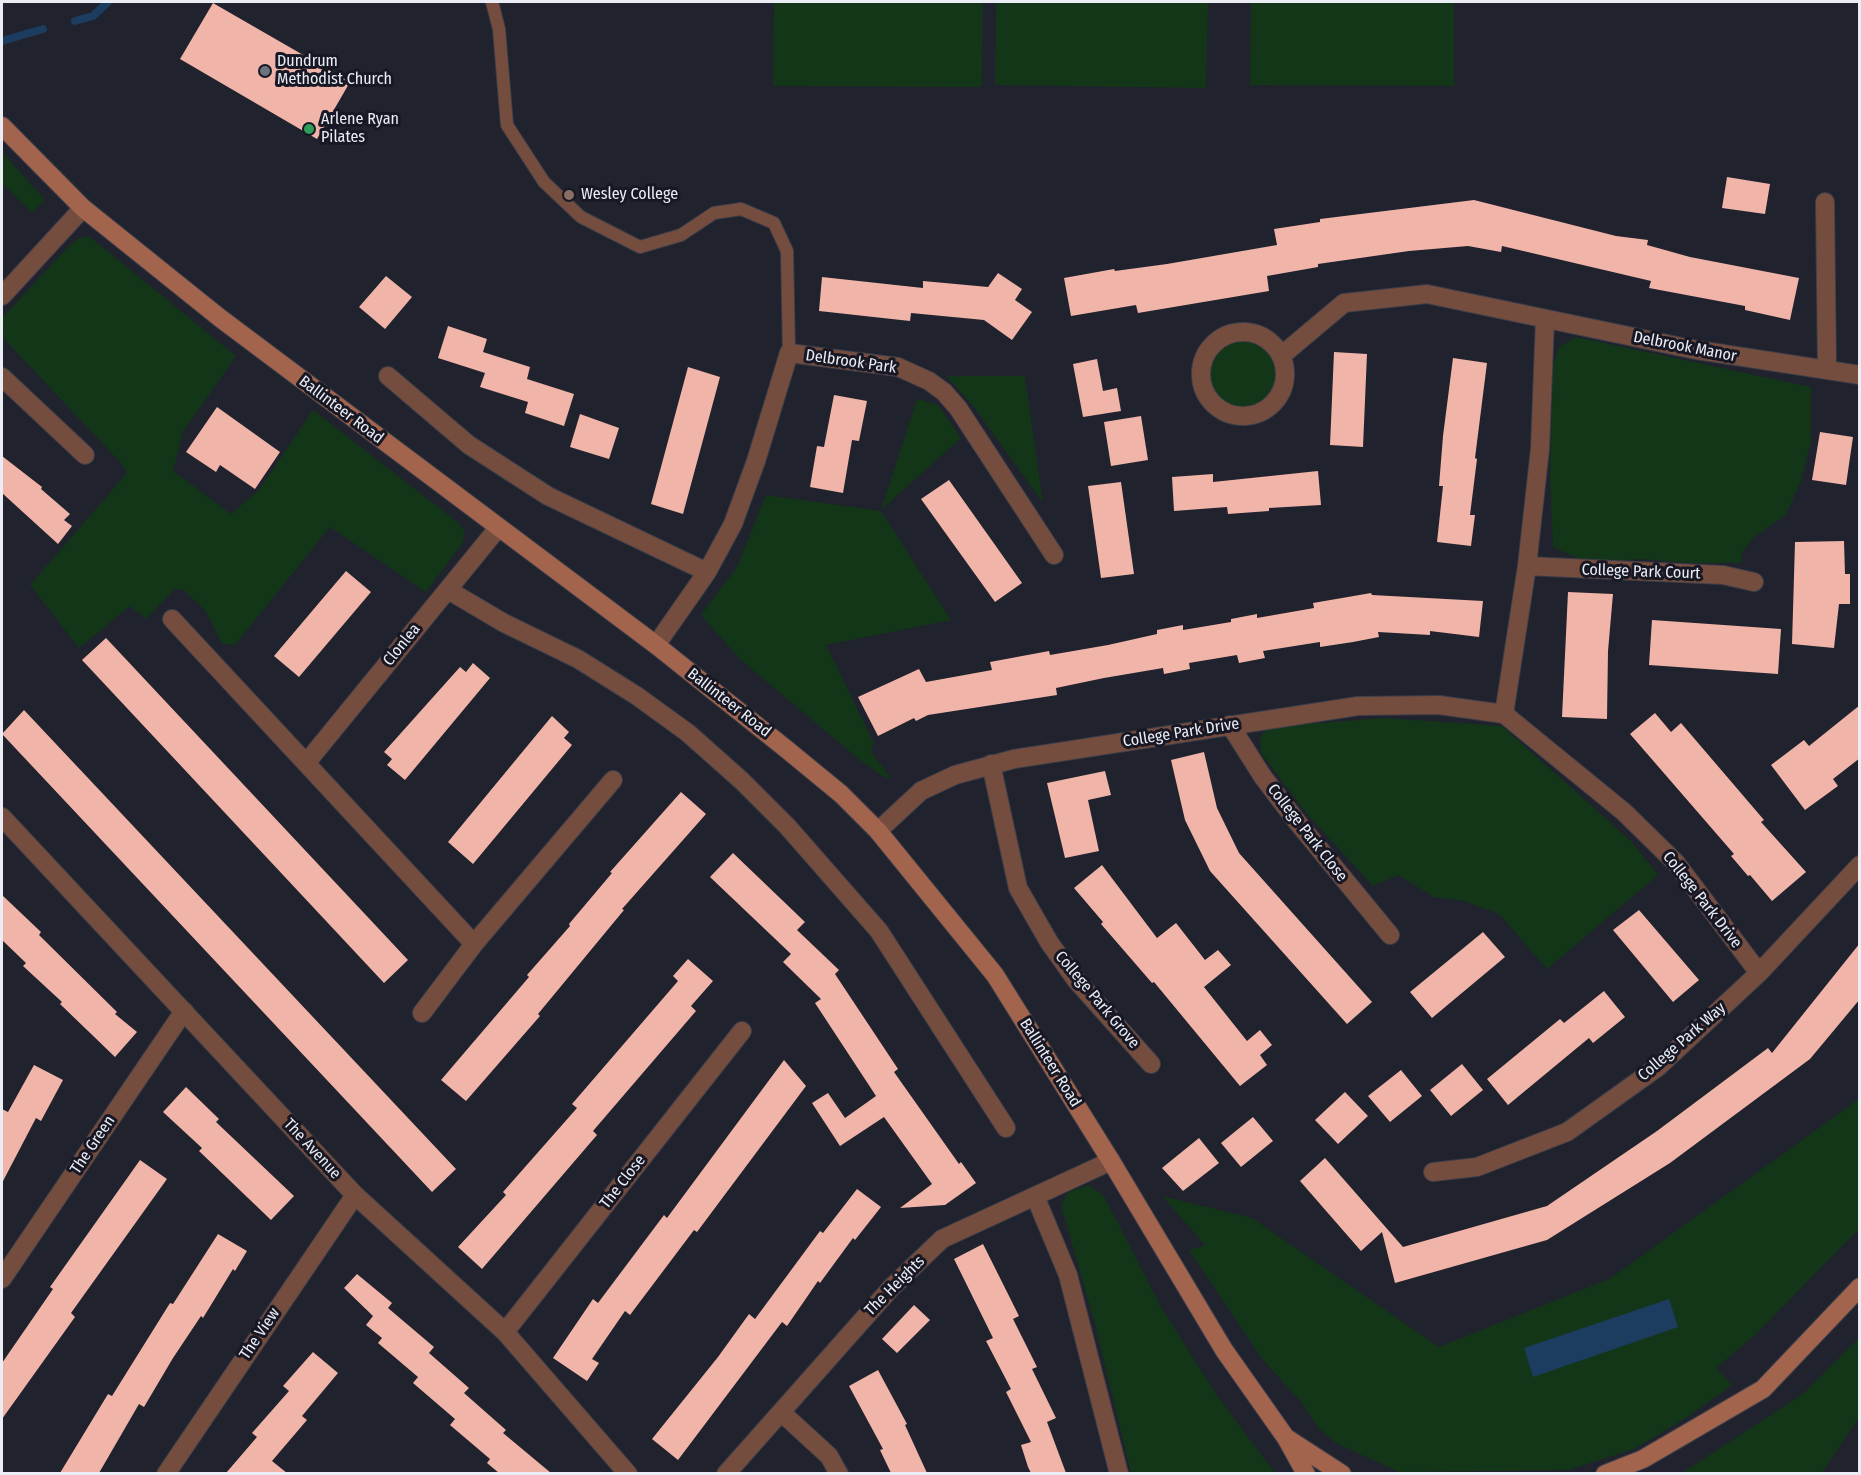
<!DOCTYPE html>
<style>
body{margin:0}
#map{position:relative;width:1861px;height:1475px;overflow:hidden;background:#20222d;font-family:"Fira Sans Condensed",sans-serif}
canvas{display:block}
.frame{position:absolute;inset:0;border:3px solid #ebedf5;pointer-events:none}
</style>
<div id="map">
<canvas width="1861" height="1475"></canvas>
<div class="frame"></div>
</div>
<script>
const g = document.querySelector('canvas').getContext('2d');
g.lineJoin = 'round';
function paint(path, color) {
  g.fillStyle = color;
  g.fill(path, 'evenodd');
}
function shape(rows) {
  const path = new Path2D();
  for (const r of rows) {
    if (r.length === 3) {
      path.moveTo(r[0] + r[2], r[1]);
      path.arc(r[0], r[1], r[2], 0, 2 * Math.PI);
      continue;
    }
    path.moveTo(r[0], r[1]);
    for (let i = 2; i < r.length; i += 2) path.lineTo(r[i], r[i + 1]);
  }
  return path;
}
function stroke(path, color, width, dash) {
  g.strokeStyle = color;
  g.lineWidth = width;
  g.lineCap = dash ? 'butt' : 'round';
  g.setLineDash(dash || []);
  g.stroke(path);
}
function drawText(font, color, halo, rows, align = 'center') {
  g.font = font + ' "Fira Sans Condensed",sans-serif';
  g.lineWidth = 6;
  g.setLineDash([]);
  g.textBaseline = 'middle';
  g.strokeStyle = halo;
  g.fillStyle = color;
  for (const [text, x, y, turn = 0] of rows) {
    g.save();
    g.translate(x, y);
    g.rotate((+turn || 0) * Math.PI / 180);
    g.textAlign = isNaN(turn) ? turn : align;
    if (halo) g.strokeText(text, 0, 0);
    g.fillText(text, 0, 0);
    g.restore();
  }
}
paint(shape([
 [774,2,983,2,982,87,773,86],
 [996,2,1208,2,1206,88,995,85],
 [1251,2,1454,2,1454,86,1250,85],
 [2,152,45,200,32,213,2,183],
 [90,237,236,356,183,432,173,471,231,514,259,490,313,410,456,521,465,531,463,542,426,592,330,527,235,645,222,644,205,610,183,590,175,589,146,619,130,606,79,648,30,585,127,473,121,463,4,339,2,323,4,316,69,246,79,238],
 [1576,337,1811,387,1811,442,1801,480,1786,515,1754,537,1742,553,1741,563,1688,563,1642,559,1586,562,1553,547,1550,477,1553,366,1559,347],
 [1243,374,35],
 [946,376,1025,376,1043,503,974,407],
 [917,399,938,405,961,438,881,510],
 [766,495,881,511,951,620,826,645,874,743,871,752,891,778,884,777,860,760,761,677,740,659,701,615,737,567],
 [1383,718,1502,726,1631,841,1658,875,1547,969,1499,914,1464,901,1434,897,1398,875,1373,886,1306,813,1261,753,1260,737,1268,727],
 [1859,1099,1859,1229,1755,1335,1716,1368,1732,1385,1686,1418,1634,1449,1568,1470,1399,1472,1336,1443,1318,1428,1302,1403,1263,1360,1189,1250,1205,1245,1162,1196,1252,1218,1439,1347,1611,1278],
 [1089,1185,1104,1196,1161,1307,1216,1394,1275,1473,1131,1473,1095,1324,1061,1205,1068,1192],
 [1859,1338,1859,1417,1822,1473,1682,1473,1804,1393]
]), '#133619');
paint(shape([
 [1669,1299,1678,1327,1533,1377,1524,1348]
]), '#1c3d5f');
stroke(shape([
 [75,21,93,16,108,2],
 [2,41,43,29]
]), '#1c3d5f', 8);
paint(shape([
 [213,3,350,82,317,139,180,59],
 [1727,177,1770,184,1765,214,1722,208],
 [1474,200,1616,236,1648,240,1647,245,1690,257,1799,278,1790,320,1745,310,1745,306,1649,288,1651,281,1502,246,1501,252,1468,246,1409,251,1318,264,1318,267,1267,276,1269,291,1138,313,1136,305,1071,316,1064,278,1114,269,1115,271,1167,264,1277,245,1274,229,1320,222,1320,219],
 [998,273,1022,289,1015,300,1032,312,1012,340,984,320,911,313,910,321,819,311,822,277,923,288,923,281,988,287],
 [386,276,412,297,385,329,359,307],
 [448,326,487,339,483,352,530,367,527,379,574,394,564,426,525,413,528,402,480,387,485,373,438,358],
 [1334,352,1367,354,1363,447,1330,445],
 [1453,358,1487,363,1475,458,1477,459,1470,515,1475,515,1471,546,1437,542,1443,486,1439,486,1443,436],
 [1097,359,1103,391,1117,388,1121,411,1083,417,1073,364],
 [688,367,720,377,683,514,651,504],
 [834,395,867,401,859,441,852,440,843,493,810,487,817,446,824,447],
 [217,407,280,452,255,489,220,465,216,472,186,452],
 [580,414,619,428,609,459,570,447],
 [1141,416,1148,460,1111,466,1104,422],
 [1820,432,1853,437,1846,485,1812,480],
 [2,456,42,487,41,489,70,514,64,520,72,526,58,544,2,493],
 [1318,471,1321,505,1269,508,1269,511,1228,514,1227,507,1174,511,1172,477,1213,474,1213,482],
 [949,480,1022,583,995,602,921,499],
 [1121,482,1134,574,1101,578,1088,486],
 [1844,541,1845,574,1850,574,1850,604,1839,604,1834,648,1792,644,1795,542],
 [346,571,371,592,299,677,274,656],
 [1568,592,1613,594,1608,651,1607,719,1562,717],
 [1371,593,1372,595,1483,601,1479,637,1430,631,1430,635,1378,632,1379,637,1353,642,1320,647,1320,642,1263,651,1265,658,1239,663,1237,655,1189,663,1190,669,1164,674,1163,668,1104,678,1056,688,1057,695,928,715,916,721,914,718,878,736,858,697,919,669,926,682,992,670,990,662,1049,651,1050,655,1108,645,1157,634,1157,630,1183,625,1183,630,1231,622,1231,619,1257,614,1257,618,1314,608,1313,603],
 [1652,620,1781,629,1778,674,1649,665],
 [106,638,408,960,384,983,82,660],
 [473,663,490,678,405,780,387,765,392,759,384,752,460,667,466,672],
 [1860,705,1860,758,1833,779,1838,786,1805,810,1771,765,1804,740,1809,746],
 [24,710,456,1169,432,1192,2,734],
 [1655,713,1671,732,1681,723,1764,820,1761,822,1806,872,1772,901,1750,875,1748,876,1731,856,1734,854,1630,734],
 [552,716,569,732,564,738,572,745,473,864,448,842],
 [1204,752,1217,808,1239,853,1372,1002,1347,1024,1210,871,1185,820,1171,760],
 [1105,771,1111,795,1088,800,1099,851,1065,858,1047,783],
 [681,792,706,814,622,909,624,910,538,1014,540,1016,466,1101,441,1080,529,977,527,975,570,926,569,924,612,873,610,872],
 [733,853,805,922,797,930,839,970,835,974,898,1069,894,1072,959,1164,961,1162,976,1183,945,1205,900,1208,932,1184,884,1117,840,1146,812,1103,828,1093,845,1118,876,1096,815,1003,821,999,783,962,791,954,710,877],
 [1102,865,1157,938,1176,923,1205,960,1218,950,1231,965,1204,987,1247,1041,1260,1030,1272,1045,1260,1055,1267,1065,1240,1086,1154,982,1152,983,1101,924,1103,922,1074,888],
 [2,895,41,932,39,935,117,1012,115,1014,137,1032,115,1057,60,1004,62,1002,23,966,26,963,2,940],
 [1639,910,1699,980,1673,1002,1613,930],
 [1483,932,1505,957,1432,1018,1410,992],
 [1860,943,1860,999,1810,1059,1670,1163,1547,1240,1395,1283,1382,1232,1361,1251,1300,1181,1325,1158,1403,1247,1547,1206,1657,1131,1768,1048,1772,1053],
 [688,959,713,981,691,1006,696,1011,593,1131,597,1135,482,1269,458,1247,506,1195,503,1192,577,1108,572,1104,678,981,673,976],
 [1604,991,1625,1017,1593,1043,1589,1038,1508,1105,1487,1079,1560,1019,1564,1023],
 [784,1060,806,1086,697,1232,694,1230,630,1315,625,1311,592,1359,599,1363,587,1381,553,1358,593,1299,598,1303,664,1215,667,1218],
 [1462,1064,1483,1090,1451,1116,1430,1090],
 [34,1065,63,1080,41,1121,36,1118,2,1183,2,1109,8,1112],
 [1401,1070,1422,1096,1390,1122,1368,1096],
 [186,1087,219,1119,216,1122,294,1196,271,1220,199,1151,202,1148,163,1112],
 [1345,1092,1368,1116,1338,1144,1315,1120],
 [1253,1117,1273,1141,1241,1167,1221,1143],
 [1199,1138,1219,1163,1183,1191,1162,1168],
 [140,1160,167,1179,71,1313,75,1317,2,1419,2,1363,53,1289,50,1287],
 [857,1189,881,1207,855,1240,853,1238,820,1283,818,1281,787,1326,782,1322,678,1460,652,1439,718,1357,749,1314,755,1319,820,1231,823,1233],
 [218,1234,247,1251,235,1271,233,1269,203,1318,201,1316,173,1358,144,1407,139,1404,99,1473,60,1473,108,1394,112,1396,170,1303,173,1304],
 [983,1244,1019,1316,1013,1319,1037,1367,1032,1369,1056,1418,1047,1422,1066,1473,1031,1473,1028,1467,1021,1445,1031,1442,1006,1392,1011,1389,986,1341,993,1338,954,1259],
 [357,1274,392,1303,388,1308,434,1347,429,1353,469,1388,464,1393,506,1430,503,1433,551,1473,499,1473,487,1463,490,1459,450,1425,455,1419,413,1383,418,1377,378,1343,382,1338,366,1325,373,1316,344,1288],
 [914,1305,930,1320,897,1353,882,1339],
 [313,1352,338,1373,302,1416,307,1420,272,1461,287,1473,226,1473,257,1437,252,1433,289,1391,283,1386],
 [878,1370,907,1424,905,1425,927,1473,891,1473,880,1450,883,1449,849,1386]
]), '#f0b4a9');
const service = shape([
 [492,2,499,29,507,125,544,182,581,217,640,247,681,235,714,213,741,209,774,223,787,251,789,353]
]);
const minor = shape([
 [1825,202,1827,369],
 [2,296,83,208],
 [1243,374,42],
 [1281,356,1344,303,1427,294,1691,349,1860,375],
 [388,376,469,445,548,496,707,572],
 [2,377,85,455],
 [1527,566,1723,575,1754,582],
 [448,590,504,623,578,659,637,696,688,733,742,781,787,826,879,931,1006,1128],
 [172,619,474,944],
 [656,645,707,572,733,524,756,461,789,353,898,367,929,381,944,392,958,408,1054,555],
 [1504,714,1527,566,1540,449,1545,319],
 [1230,725,1263,777,1298,823,1390,935],
 [307,762,498,528],
 [991,764,1018,888,1049,942,1076,980,1151,1064],
 [2,817,355,1195,505,1332,628,1474],
 [878,831,921,791,955,775,1014,759,1358,706,1439,705,1504,714,1624,812,1676,863,1759,973],
 [422,1013,474,944,613,780],
 [1433,1172,1477,1167,1567,1132,1658,1067,1759,973,1860,865],
 [1035,1196,1068,1275,1119,1474],
 [2,1279,184,1011],
 [505,1332,742,1031],
 [781,1412,829,1456,839,1474],
 [166,1474,355,1195],
 [726,1474,891,1288,942,1239,1111,1161]
]);
const secondary = shape([
 [2,126,83,208,220,318,656,645,785,748,841,794,878,831,995,975,1111,1161,1224,1350,1286,1438,1306,1474],
 [1288,1439,1342,1474],
 [1605,1474,1643,1459,1763,1389,1860,1287]
]);
stroke(service, '#3c3e49', 14);
stroke(minor, '#3c3e49', 20);
stroke(secondary, '#3c3e49', 20);
stroke(service, '#754d3f', 12);
stroke(minor, '#754d3f', 18);
stroke(secondary, '#a3644d', 18);
for (const [x, y, r, color] of [
 [265,71,6,"#6b7280"],
 [309,129,6,"#2e9e5b"],
 [569,195,6,"#8d6e63"]
]) {
  const dot = new Path2D();
  dot.arc(x, y, r, 0, 2 * Math.PI);
  g.fillStyle = color;
  g.fill(dot);
  stroke(dot, '#171824', 2);
}
drawText('16px', '#ebedf5', '#171824', [
 ["Dundrum",277,62],
 ["Methodist Church",277,80],
 ["Arlene Ryan",321,120],
 ["Pilates",321,138],
 ["Wesley College",581,195]
], 'left');
drawText('16px', '#ebedf5', '#171824', [
 ["Delbrook Manor",1685,347,11],
 ["Delbrook Park",851,362,8],
 ["Ballinteer Road",341,410,37],
 ["College Park Court",1641,572,2],
 ["Clonlea",402,645,-51],
 ["Ballinteer Road",729,703,38],
 ["College Park Drive",1181,733,-9],
 ["College Park Close",1307,833,52],
 ["College Park Drive",1702,900,52],
 ["College Park Grove",1097,1000,50],
 ["College Park Way",1682,1042,-41],
 ["Ballinteer Road",1050,1063,58],
 ["The Green",93,1145,-56],
 ["The Avenue",312,1149,47],
 ["The Close",623,1182,-52],
 ["The Heights",895,1286,-45],
 ["The View",260,1334,-56]
]);
</script>
